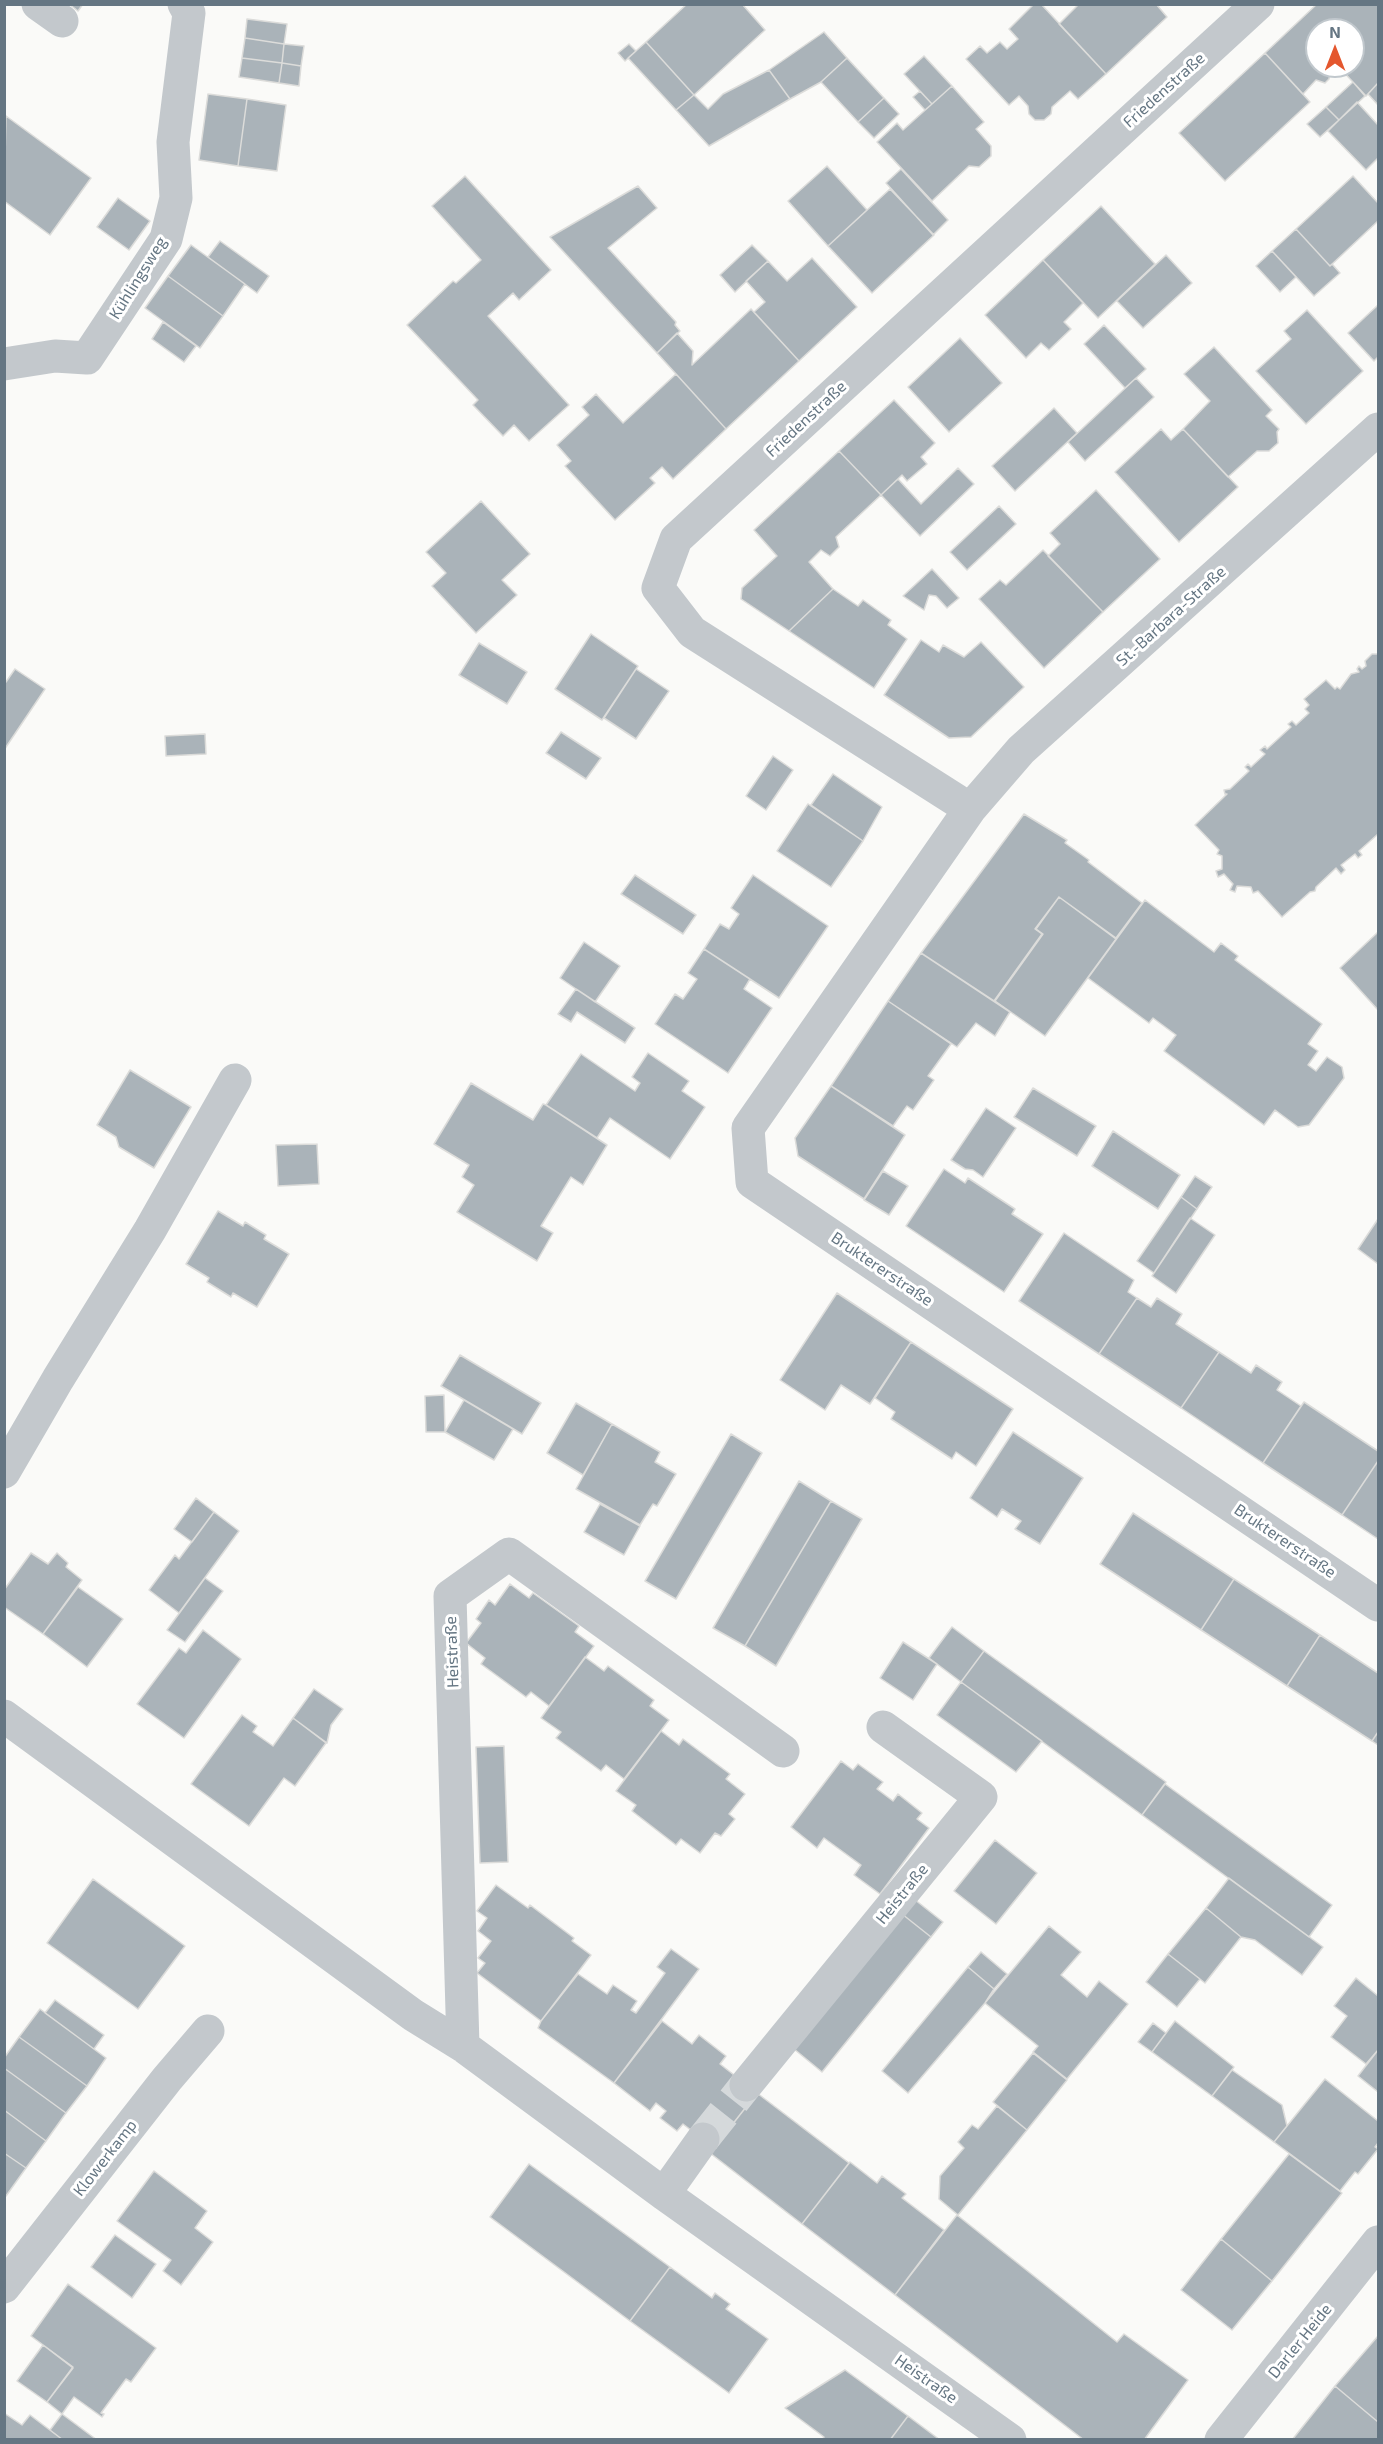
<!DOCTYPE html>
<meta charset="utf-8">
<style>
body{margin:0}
#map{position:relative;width:1383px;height:2444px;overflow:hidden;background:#fafaf8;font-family:"Exo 2",sans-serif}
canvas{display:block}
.frame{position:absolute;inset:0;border:6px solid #657683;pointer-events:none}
.north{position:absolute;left:1305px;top:18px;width:60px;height:60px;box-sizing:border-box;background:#fff;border:2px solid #c1c8cd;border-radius:50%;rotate:0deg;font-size:16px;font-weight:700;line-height:24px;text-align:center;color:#657683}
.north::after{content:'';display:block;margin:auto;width:21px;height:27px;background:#e4572e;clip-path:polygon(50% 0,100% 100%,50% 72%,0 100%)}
</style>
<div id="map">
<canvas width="1383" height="2444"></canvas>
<div class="frame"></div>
<div class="north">N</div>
</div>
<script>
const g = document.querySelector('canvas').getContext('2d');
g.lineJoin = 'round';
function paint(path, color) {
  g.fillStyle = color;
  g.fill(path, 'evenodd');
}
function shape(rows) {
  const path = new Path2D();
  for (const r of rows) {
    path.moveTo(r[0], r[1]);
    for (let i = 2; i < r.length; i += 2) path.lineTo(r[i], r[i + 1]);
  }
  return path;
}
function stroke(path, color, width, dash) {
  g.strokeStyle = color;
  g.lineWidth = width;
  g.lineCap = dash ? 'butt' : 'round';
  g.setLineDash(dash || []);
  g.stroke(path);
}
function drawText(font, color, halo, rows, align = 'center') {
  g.font = font + ' "Exo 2",sans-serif';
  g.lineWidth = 6;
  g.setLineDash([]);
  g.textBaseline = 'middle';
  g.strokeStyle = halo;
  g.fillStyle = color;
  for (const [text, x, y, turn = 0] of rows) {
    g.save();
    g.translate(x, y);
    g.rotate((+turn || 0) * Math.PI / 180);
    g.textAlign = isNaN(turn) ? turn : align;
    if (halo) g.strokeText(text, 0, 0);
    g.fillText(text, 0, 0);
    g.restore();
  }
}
const building = shape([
 [69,4,83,4,78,11,69,4],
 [687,4,742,4,765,30,694,95,646,42,687,4],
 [1034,4,1041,4,1106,74,1078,99,1070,91,1052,107,1051,114,1044,120,1035,120,1029,114,1028,106,1019,96,1009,105,966,59,980,46,987,53,1000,42,1007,49,1018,39,1009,29,1034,4],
 [1079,4,1156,4,1167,17,1106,74,1059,24,1079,4],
 [1317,4,1378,5,1378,83,1366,96,1338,66,1353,66,1353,30,1317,30,1317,66,1337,66,1330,73,1329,79,1325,83,1316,80,1303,94,1265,53,1317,4],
 [247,19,287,24,284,44,245,38,247,19],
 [824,32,847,58,821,82,790,99,769,70,824,32],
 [245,38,284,44,282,63,242,58,245,38],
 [646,42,694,95,676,110,628,58,646,42],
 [284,44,304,46,301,66,282,63,284,44],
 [629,44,636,51,625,61,618,53,629,44],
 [1265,53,1310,102,1225,181,1179,133,1265,53],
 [924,56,952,86,932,104,904,74,924,56],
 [242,58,282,63,279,83,239,77,242,58],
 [847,58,884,98,858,122,821,82,847,58],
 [282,63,301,66,299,86,279,83,282,63],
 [769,70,790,99,709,146,676,110,694,95,708,109,723,94,769,70],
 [1353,82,1365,96,1339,120,1326,107,1353,82],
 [1378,83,1378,105,1368,94,1378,83],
 [952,86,984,122,976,129,991,146,991,156,979,167,969,166,932,201,877,142,897,123,903,130,952,86],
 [920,91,932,104,925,110,913,97,920,91],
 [208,94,247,99,238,166,199,160,208,94],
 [884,98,899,114,874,138,858,122,884,98],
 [247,99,286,105,277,171,238,166,247,99],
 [1357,102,1378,125,1378,158,1366,170,1328,131,1357,102],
 [1326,107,1339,120,1320,137,1307,124,1326,107],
 [6,116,91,178,50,235,4,201,6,116],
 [827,166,867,210,828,246,788,201,827,166],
 [901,169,948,220,933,235,886,183,901,169],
 [465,176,551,270,519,300,513,293,488,316,569,405,529,441,514,425,503,436,473,405,478,400,407,325,453,281,456,283,481,260,432,206,465,176],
 [1353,176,1378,203,1378,221,1330,266,1296,229,1353,176],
 [638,186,657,208,608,248,676,322,675,325,680,331,657,353,550,237,638,186],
 [890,189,934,235,872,293,828,246,890,189],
 [118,198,150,221,129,250,97,227,118,198],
 [1101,206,1155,264,1098,318,1043,260,1101,206],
 [1296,229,1330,266,1332,264,1340,273,1314,296,1272,251,1296,229],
 [220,241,269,276,257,293,208,257,220,241],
 [191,245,245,284,223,316,168,276,191,245],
 [752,245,768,261,735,292,720,275,752,245],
 [1272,251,1296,277,1280,292,1256,266,1272,251],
 [1166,255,1192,283,1143,328,1117,301,1166,255],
 [812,258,857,307,799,361,754,312,765,302,746,281,768,261,787,281,812,258],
 [1043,260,1083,303,1064,322,1071,329,1049,350,1041,343,1026,358,985,315,1043,260],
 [168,276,223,316,200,348,145,308,168,276],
 [1378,305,1378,357,1374,361,1348,333,1378,305],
 [751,309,799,361,726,429,657,353,677,333,693,351,692,365,751,309],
 [1307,310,1363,371,1306,424,1256,371,1291,339,1284,331,1307,310],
 [163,322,196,346,184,362,152,339,163,322],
 [1104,325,1146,369,1125,388,1084,344,1104,325],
 [960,338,1002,383,949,432,908,387,960,338],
 [1214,347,1272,410,1266,416,1279,429,1277,432,1278,443,1269,451,1257,451,1228,477,1183,429,1210,401,1184,374,1214,347],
 [676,374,726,429,673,479,662,467,650,478,655,483,615,520,565,466,571,461,557,445,589,415,582,407,596,394,623,423,676,374],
 [1136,378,1154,397,1085,461,1068,442,1136,378],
 [894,400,935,443,921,457,927,464,907,481,902,475,881,495,839,451,894,400],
 [1054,408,1077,433,1015,491,992,466,1054,408],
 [1161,429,1171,440,1183,429,1238,487,1179,542,1115,472,1161,429],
 [839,451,881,495,836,537,839,547,830,556,821,550,809,562,833,589,789,631,741,599,742,588,777,556,754,530,839,451],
 [958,468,974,484,920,536,881,495,898,479,921,504,958,468],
 [1096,490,1160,559,1103,612,1048,556,1060,544,1050,533,1096,490],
 [481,501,530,554,502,580,517,595,476,633,432,586,446,573,426,552,481,501],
 [999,506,1016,524,967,570,950,552,999,506],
 [1043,550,1103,612,1044,668,979,599,1000,580,1006,585,1043,550],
 [932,569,959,598,947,608,936,596,929,595,924,610,903,596,932,569],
 [833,589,858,606,863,600,891,620,888,625,907,639,874,688,789,631,833,589],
 [591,634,638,666,602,720,555,689,591,634],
 [921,640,939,652,943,645,964,657,981,642,1024,687,971,737,949,738,884,695,921,640],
 [479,643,527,672,507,704,459,675,479,643],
 [1372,654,1378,654,1378,834,1359,851,1362,855,1358,858,1355,854,1341,865,1345,870,1341,874,1336,868,1316,887,1315,891,1310,892,1282,917,1258,891,1253,893,1251,887,1237,886,1235,892,1230,890,1233,884,1224,874,1218,877,1216,871,1222,869,1222,856,1217,854,1219,850,1195,825,1227,794,1225,794,1224,790,1230,789,1249,771,1245,767,1248,764,1251,767,1265,754,1260,750,1265,746,1267,749,1291,727,1288,724,1292,721,1296,725,1309,713,1305,709,1309,705,1304,699,1326,680,1335,689,1337,687,1340,689,1351,674,1359,672,1357,669,1359,666,1362,669,1366,666,1365,661,1372,654],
 [15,669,45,689,4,750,4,681,6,682,15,669],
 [636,669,669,691,636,739,604,718,636,669],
 [561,732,601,758,586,779,546,753,561,732],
 [205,734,206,754,166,756,165,736,205,734],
 [773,756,793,770,766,810,746,796,773,756],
 [833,774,882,807,863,841,811,805,833,774],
 [808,804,863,841,831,887,777,851,808,804],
 [1024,814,1067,840,1065,843,1089,860,1088,862,1142,903,1116,938,1059,897,1035,929,1042,934,994,1001,921,953,1024,814],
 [635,875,696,915,683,934,621,894,635,875],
 [753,875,828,926,779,998,704,949,720,924,729,929,739,914,731,908,753,875],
 [1059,897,1116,939,1045,1036,995,1001,1043,934,1036,929,1059,897],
 [1145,900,1214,952,1221,943,1238,956,1235,960,1322,1024,1308,1044,1318,1051,1308,1065,1316,1071,1327,1057,1342,1067,1344,1078,1309,1125,1298,1127,1275,1110,1264,1125,1164,1051,1176,1035,1153,1018,1149,1023,1088,978,1145,900],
 [1378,932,1378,1010,1340,968,1378,932],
 [584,942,620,966,595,1002,560,978,584,942],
 [704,949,750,979,744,989,772,1008,728,1073,655,1024,675,994,683,999,697,979,688,973,704,949],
 [921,953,1010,1012,995,1036,976,1023,957,1047,888,1001,921,953],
 [576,989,635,1028,625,1043,577,1012,571,1022,558,1014,576,989],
 [888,1001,951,1044,928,1076,934,1080,913,1110,907,1106,893,1126,831,1086,888,1001],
 [648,1053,689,1081,682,1091,705,1107,670,1159,610,1118,597,1138,546,1105,581,1054,635,1091,640,1083,632,1077,648,1053],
 [130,1070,191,1107,154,1168,119,1147,116,1137,97,1125,130,1070],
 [471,1083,533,1120,543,1104,546,1105,607,1145,583,1185,571,1177,541,1226,553,1233,537,1261,457,1212,474,1185,462,1177,469,1165,434,1144,471,1083],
 [831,1086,905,1135,864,1199,798,1156,795,1138,831,1086],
 [1033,1088,1096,1126,1077,1156,1014,1117,1033,1088],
 [986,1108,1016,1128,983,1177,973,1170,965,1169,951,1160,986,1108],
 [1113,1131,1180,1175,1158,1209,1092,1166,1113,1131],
 [317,1144,319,1184,278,1186,276,1145,317,1144],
 [944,1169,965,1183,968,1178,1015,1209,1012,1214,1043,1234,1004,1292,906,1226,944,1169],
 [883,1171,908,1186,889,1215,864,1200,883,1171],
 [1195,1176,1212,1187,1197,1209,1181,1197,1195,1176],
 [1181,1197,1197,1209,1154,1273,1137,1261,1181,1197],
 [218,1211,243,1226,245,1222,266,1235,264,1239,289,1254,257,1307,233,1293,231,1297,207,1282,209,1278,186,1264,218,1211],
 [1190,1218,1215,1235,1176,1293,1152,1276,1190,1218],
 [1378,1219,1378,1264,1358,1249,1378,1219],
 [1064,1233,1134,1280,1128,1292,1137,1298,1099,1354,1019,1301,1064,1233],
 [837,1293,911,1342,870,1404,841,1385,825,1410,780,1380,837,1293],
 [1137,1298,1151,1307,1157,1298,1182,1314,1176,1324,1219,1352,1181,1408,1099,1354,1137,1298],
 [911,1342,1013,1409,976,1466,956,1452,952,1459,891,1419,895,1412,875,1398,911,1342],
 [1219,1352,1251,1373,1256,1365,1282,1382,1277,1390,1301,1406,1263,1463,1181,1408,1219,1352],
 [460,1355,541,1403,522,1434,441,1386,460,1355],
 [444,1395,445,1432,426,1432,425,1396,444,1395],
 [464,1400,513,1429,494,1460,445,1432,464,1400],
 [1304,1402,1378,1451,1378,1461,1342,1515,1263,1463,1304,1402],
 [576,1403,612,1424,583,1475,547,1453,576,1403],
 [612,1424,660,1452,655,1462,676,1474,657,1506,653,1504,640,1525,576,1489,612,1424],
 [1013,1432,1083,1478,1040,1544,1015,1529,1021,1521,1002,1509,997,1517,970,1498,1013,1432],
 [731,1434,762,1453,676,1599,645,1581,731,1434],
 [1378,1461,1378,1539,1342,1515,1378,1461],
 [799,1481,831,1501,745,1646,713,1628,799,1481],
 [196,1498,214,1512,192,1542,174,1529,196,1498],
 [831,1501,862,1519,776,1666,745,1646,831,1501],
 [600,1504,640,1526,624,1555,584,1532,600,1504],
 [214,1512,239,1531,179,1613,149,1590,175,1555,179,1559,214,1512],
 [1133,1513,1234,1579,1201,1630,1100,1564,1133,1513],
 [31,1553,48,1564,57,1553,68,1563,66,1567,82,1580,43,1634,4,1607,4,1590,31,1553],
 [205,1578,223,1591,185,1642,167,1630,205,1578],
 [1234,1579,1320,1635,1287,1686,1201,1630,1234,1579],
 [510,1584,529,1598,533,1593,579,1626,575,1632,594,1646,549,1706,531,1692,526,1697,481,1664,485,1658,466,1643,481,1623,476,1619,489,1600,495,1605,510,1584],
 [78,1587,123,1619,87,1667,43,1634,78,1587],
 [952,1627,984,1651,961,1682,929,1658,952,1627],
 [203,1630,241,1659,184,1738,137,1704,179,1648,186,1653,203,1630],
 [1320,1635,1378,1673,1378,1732,1372,1741,1287,1686,1320,1635],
 [903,1642,937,1664,913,1700,880,1678,903,1642],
 [984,1651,1166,1782,1142,1815,961,1682,984,1651],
 [585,1657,604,1671,608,1666,654,1700,650,1706,669,1720,624,1779,606,1765,601,1771,556,1738,561,1732,541,1718,585,1657],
 [961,1682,1042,1741,1016,1772,937,1715,961,1682],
 [314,1689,343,1709,331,1725,327,1743,293,1718,314,1689],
 [242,1715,257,1726,253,1732,273,1746,293,1718,326,1743,295,1786,284,1778,249,1826,191,1784,242,1715],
 [661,1731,679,1745,683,1739,730,1774,726,1779,745,1794,729,1814,735,1819,721,1836,715,1833,700,1853,681,1839,676,1845,632,1811,636,1805,616,1791,661,1731],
 [1378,1732,1378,1745,1372,1741,1378,1732],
 [504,1746,508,1862,480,1863,476,1747,504,1746],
 [841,1761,853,1770,858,1764,883,1782,877,1789,893,1801,898,1794,922,1813,917,1819,929,1828,880,1894,854,1875,861,1865,824,1838,817,1848,791,1827,841,1761],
 [1165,1784,1332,1905,1309,1937,1142,1815,1165,1784],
 [995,1840,1037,1873,996,1924,954,1891,995,1840],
 [1229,1878,1323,1947,1302,1975,1255,1940,1241,1937,1206,1908,1229,1878],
 [93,1879,185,1946,138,2009,47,1943,93,1879],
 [496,1885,528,1908,530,1905,574,1938,572,1941,591,1955,541,2021,477,1973,485,1963,478,1958,491,1941,478,1931,487,1918,477,1911,496,1885],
 [914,1899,943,1922,931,1937,902,1914,914,1899],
 [1206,1908,1241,1937,1205,1983,1168,1954,1206,1908],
 [902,1914,931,1937,822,2072,794,2049,902,1914],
 [1049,1926,1081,1952,1061,1975,1087,1997,1099,1981,1128,2004,1067,2079,1033,2052,1038,2046,985,2003,1049,1926],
 [671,1949,699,1969,614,2083,538,2028,541,2021,578,1974,607,1994,613,1985,637,2001,631,2010,636,2013,665,1973,657,1967,671,1949],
 [981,1952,1007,1974,994,1989,968,1967,981,1952],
 [1168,1954,1200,1979,1177,2007,1146,1982,1168,1954],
 [968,1967,994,1989,985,2003,908,2093,882,2071,968,1967],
 [1356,1978,1378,1996,1378,2050,1366,2064,1331,2037,1347,2016,1334,2006,1356,1978],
 [55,2000,104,2035,94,2049,45,2013,55,2000],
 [40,2009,106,2058,87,2086,19,2037,40,2009],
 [662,2021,692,2044,699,2035,726,2056,720,2064,757,2093,714,2148,683,2124,677,2131,660,2118,666,2111,656,2103,650,2111,614,2083,662,2021],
 [1175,2021,1234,2067,1212,2096,1152,2052,1175,2021],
 [1153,2023,1166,2033,1152,2052,1138,2042,1153,2023],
 [19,2037,87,2086,66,2113,4,2068,4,2058,19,2037],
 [1378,2050,1378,2092,1358,2076,1378,2050],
 [1033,2053,1067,2080,1027,2130,993,2102,1033,2053],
 [4,2068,66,2113,46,2141,4,2110,4,2068],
 [1232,2070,1282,2105,1287,2126,1274,2142,1212,2096,1232,2070],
 [1325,2079,1378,2121,1378,2143,1375,2147,1378,2149,1358,2174,1355,2172,1340,2191,1274,2142,1325,2079],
 [757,2093,849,2163,802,2224,710,2153,757,2093],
 [997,2106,1027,2130,958,2215,939,2199,940,2176,964,2148,958,2142,972,2125,978,2129,997,2106],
 [4,2110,46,2141,26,2168,4,2153,4,2110],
 [4,2153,26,2168,6,2196,4,2195,4,2153],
 [1289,2154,1342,2193,1272,2281,1221,2239,1289,2154],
 [850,2162,877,2183,882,2176,906,2194,902,2198,944,2230,895,2295,802,2224,850,2162],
 [529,2164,670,2267,630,2321,490,2217,529,2164],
 [154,2171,207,2211,195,2228,213,2242,181,2285,163,2271,171,2260,117,2221,154,2171],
 [957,2215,1117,2342,1124,2334,1188,2380,1144,2440,1084,2440,895,2295,957,2215],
 [115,2235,156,2264,132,2298,91,2267,115,2235],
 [1221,2239,1272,2281,1232,2330,1181,2290,1221,2239],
 [670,2267,712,2298,715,2293,730,2304,726,2309,768,2339,729,2393,630,2321,670,2267],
 [68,2284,156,2348,131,2382,126,2379,101,2413,104,2414,102,2417,74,2397,62,2414,47,2402,73,2367,31,2336,68,2284],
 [1378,2336,1378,2422,1335,2386,1378,2336],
 [43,2345,73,2368,47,2402,17,2381,43,2345],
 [845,2370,908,2416,890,2440,822,2440,824,2437,785,2408,845,2370],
 [1335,2386,1378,2422,1378,2440,1292,2440,1335,2386],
 [4,2413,22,2425,30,2415,63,2440,4,2440,4,2413],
 [62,2414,97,2440,63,2440,50,2430,62,2414],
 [908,2416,940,2440,890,2440,908,2416]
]);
paint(building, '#aab3b9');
stroke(building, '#dcdcda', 1.5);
stroke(shape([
 [703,2139,746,2085]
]), '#d5d9db', 33, [33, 16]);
stroke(shape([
 [38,4,62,21],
 [4,364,55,356,87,358,166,239,176,198,173,142,189,13,184,4],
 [1378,429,1021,750,970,809,748,1128,752,1182,1378,1605],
 [970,809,692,632,658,588,676,539,1258,4],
 [4,1472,58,1379,150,1230,235,1080],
 [4,1716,413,2015,463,2046,664,2194,1010,2440],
 [463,2046,450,1596,509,1554,783,1751],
 [746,2085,981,1797,883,1727],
 [664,2194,703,2139],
 [4,2287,167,2079,208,2031],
 [1221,2440,1378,2242]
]), '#c3c8cc', 33);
drawText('16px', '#657683', '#fff', [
 ["Friedenstraße",1164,90,-42],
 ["Kühlingsweg",138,278,-58],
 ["Friedenstraße",806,419,-43],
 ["St.-Barbara-Straße",1171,616,-42],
 ["Bruktererstraße",882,1269,34],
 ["Bruktererstraße",1285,1541,34],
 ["Heistraße",452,1652,-92],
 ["Heistraße",902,1894,-51],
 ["Klowerkamp",105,2158,-52],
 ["Darler Heide",1300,2341,-51],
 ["Heistraße",926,2379,35]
]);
</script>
